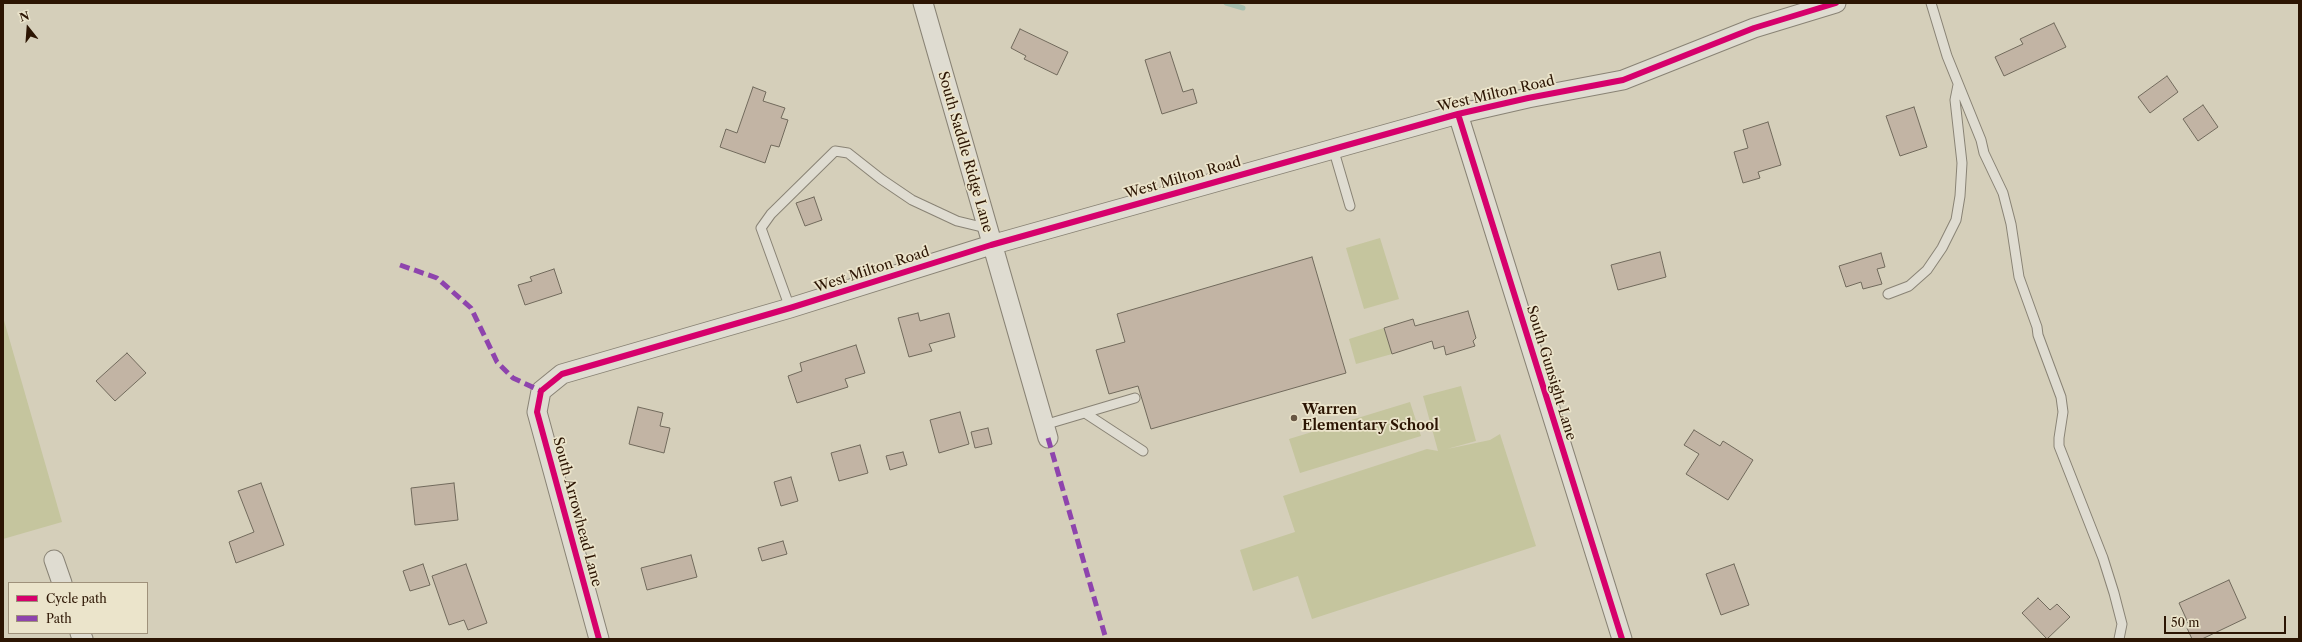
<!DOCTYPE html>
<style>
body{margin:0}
#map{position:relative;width:2302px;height:642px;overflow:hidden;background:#d5cfba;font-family:"Libre Caslon Text",serif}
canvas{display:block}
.frame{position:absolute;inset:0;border:4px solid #2c1503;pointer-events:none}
.legend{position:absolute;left:8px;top:582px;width:140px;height:52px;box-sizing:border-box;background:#ebe4cb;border:1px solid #9f917b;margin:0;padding:5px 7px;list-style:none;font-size:12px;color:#2c1503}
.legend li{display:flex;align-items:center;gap:8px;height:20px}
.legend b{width:20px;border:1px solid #9f917b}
.north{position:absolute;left:8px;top:8px;width:40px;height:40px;-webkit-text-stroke:3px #ebe4cb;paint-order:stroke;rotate:343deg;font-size:11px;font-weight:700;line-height:16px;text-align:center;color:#2c1503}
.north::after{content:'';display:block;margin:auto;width:14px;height:18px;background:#2c1503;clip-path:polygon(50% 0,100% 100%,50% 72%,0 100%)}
.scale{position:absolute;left:2164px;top:616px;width:122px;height:18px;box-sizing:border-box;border:2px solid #2c1503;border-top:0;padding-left:5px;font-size:12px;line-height:14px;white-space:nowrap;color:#2c1503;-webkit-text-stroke:3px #ebe4cb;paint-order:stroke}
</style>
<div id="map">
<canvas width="2302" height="642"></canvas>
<div class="frame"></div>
<ul class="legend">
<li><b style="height:5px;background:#d6006c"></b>Cycle path</li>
<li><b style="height:5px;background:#8e44ad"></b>Path</li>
</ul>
<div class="north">N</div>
<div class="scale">50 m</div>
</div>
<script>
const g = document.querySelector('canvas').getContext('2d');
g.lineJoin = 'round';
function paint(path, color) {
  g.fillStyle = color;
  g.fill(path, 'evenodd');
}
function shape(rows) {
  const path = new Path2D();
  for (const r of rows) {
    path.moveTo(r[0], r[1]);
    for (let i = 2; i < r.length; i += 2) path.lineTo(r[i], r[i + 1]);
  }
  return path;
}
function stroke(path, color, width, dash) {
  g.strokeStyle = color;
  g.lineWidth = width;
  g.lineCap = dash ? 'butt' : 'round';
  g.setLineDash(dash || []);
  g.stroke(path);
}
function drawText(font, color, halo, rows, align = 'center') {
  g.font = font + ' "Libre Caslon Text",serif';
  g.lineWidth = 3.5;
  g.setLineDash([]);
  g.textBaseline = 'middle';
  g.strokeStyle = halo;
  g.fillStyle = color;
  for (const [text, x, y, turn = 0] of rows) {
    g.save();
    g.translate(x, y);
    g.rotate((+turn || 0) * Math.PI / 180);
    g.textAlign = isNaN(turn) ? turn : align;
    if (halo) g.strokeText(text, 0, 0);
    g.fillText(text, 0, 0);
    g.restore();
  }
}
paint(shape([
 [1380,238,1399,299,1364,309,1346,248],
 [3,317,62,522,3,539],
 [1384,328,1392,354,1356,364,1349,339],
 [1461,386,1476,441,1447,449,1490,440,1500,434,1536,546,1312,619,1298,576,1253,591,1240,550,1295,532,1283,496,1427,449,1438,451,1423,396],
 [1410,402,1421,436,1300,473,1289,439]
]), '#c5c59e');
stroke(shape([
 [1226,3,1243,8]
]), '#a8c0b0', 5);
const building = shape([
 [2054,23,2066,47,2004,76,1995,57,2023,44,2020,39,2054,23],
 [1020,29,1068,52,1057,75,1024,59,1026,56,1011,48,1020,29],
 [1170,52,1183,92,1193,89,1197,103,1162,114,1145,60,1170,52],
 [2167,76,2178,92,2150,113,2138,97,2167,76],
 [753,87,766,92,763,101,785,108,781,118,788,120,779,147,771,145,765,163,720,147,726,129,737,133,753,87],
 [2203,105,2218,127,2198,141,2183,119,2203,105],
 [1914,107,1927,147,1900,156,1886,116,1914,107],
 [1768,122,1781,165,1758,172,1760,178,1743,183,1734,152,1748,148,1743,130,1768,122],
 [814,197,822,220,805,226,796,203,814,197],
 [1660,252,1666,277,1618,290,1611,265,1660,252],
 [1881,253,1885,267,1877,269,1882,284,1863,289,1861,282,1846,287,1839,266,1881,253],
 [1312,257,1346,373,1151,429,1138,386,1109,394,1096,350,1125,342,1117,314,1312,257],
 [554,269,562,293,525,305,518,285,532,281,530,277,554,269],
 [1468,311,1476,338,1473,341,1475,346,1446,355,1444,346,1434,349,1432,341,1392,354,1384,328,1413,319,1415,326,1468,311],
 [918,313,920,321,949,313,955,337,929,344,932,351,909,357,898,318,918,313],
 [856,345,865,373,845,379,848,387,797,403,788,376,802,371,800,363,856,345],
 [127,353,146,373,115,401,96,381,127,353],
 [638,407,663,413,660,426,670,428,664,453,629,444,638,407],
 [960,412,969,444,939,453,930,420,960,412],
 [988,428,992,444,975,448,971,432,988,428],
 [1694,430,1720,446,1723,441,1753,460,1728,500,1686,474,1699,454,1684,445,1694,430],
 [860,445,868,473,839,481,831,453,860,445],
 [903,452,907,465,890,470,886,456,903,452],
 [791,477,798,501,781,506,774,482,791,477],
 [261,483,284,545,236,563,229,542,254,532,238,491,261,483],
 [454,483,458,520,415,525,411,488,454,483],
 [783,541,787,554,762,561,758,548,783,541],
 [691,555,697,577,647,590,641,568,691,555],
 [423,564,430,585,410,591,403,571,423,564],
 [466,564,487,623,468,630,464,620,449,625,432,576,466,564],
 [1734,564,1749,605,1721,615,1706,574,1734,564],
 [2229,580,2246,618,2202,639,2192,639,2187,628,2190,627,2179,603,2229,580],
 [2038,598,2050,610,2057,604,2070,617,2047,639,2022,613,2038,598]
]);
paint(building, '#c2b4a4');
stroke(building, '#716a5c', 1);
const lane = shape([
 [1931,3,1947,56,1981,140,1984,153,2003,193,2011,224,2019,277,2037,327,2038,335,2061,397,2063,412,2059,438,2059,446,2103,558,2114,593,2122,624,2119,639],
 [1333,148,1350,206],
 [1888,294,1909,286,1927,270,1942,248,1956,220,1960,196,1962,163,1955,100,1958,85],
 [790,308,761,228,771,214,835,151,848,153,881,179,912,200,957,221,986,228],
 [1085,413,1143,451],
 [1044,425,1135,398]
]);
const street = shape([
 [923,3,1048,438],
 [1458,114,1622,639],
 [54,560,62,583],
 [80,633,83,639],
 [599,639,537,412,541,391,562,374,790,308,991,245,1458,114,1528,98,1623,80,1754,28,1836,3]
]);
stroke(lane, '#898375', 11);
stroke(street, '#898375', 21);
stroke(lane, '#dfdcd1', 9);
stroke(street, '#dfdcd1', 19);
stroke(shape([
 [400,265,437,278,471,308,497,362,513,378,541,391],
 [1048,438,1106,639]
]), '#8e44ad', 5, [10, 5]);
stroke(shape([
 [1458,114,1622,639],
 [599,639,537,412,541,391,562,374,790,308,991,245,1458,114,1528,98,1623,80,1754,28,1836,3]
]), '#d6006c', 6);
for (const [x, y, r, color] of [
 [1294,418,4,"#675643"]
]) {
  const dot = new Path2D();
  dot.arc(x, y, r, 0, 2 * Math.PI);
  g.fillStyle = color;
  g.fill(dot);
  stroke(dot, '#ebe4cb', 1.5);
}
drawText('14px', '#2c1503', '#ebe4cb', [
 ["West Milton Road",1496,94,-13],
 ["South Saddle Ridge Lane",965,152,74],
 ["West Milton Road",1183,178,-16],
 ["West Milton Road",872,270,-18],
 ["South Gunsight Lane",1551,373,73],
 ["South Arrowhead Lane",577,512,75]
]);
drawText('bold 14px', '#2c1503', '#ebe4cb', [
 ["Warren",1302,410],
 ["Elementary School",1302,426]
], 'left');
</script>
